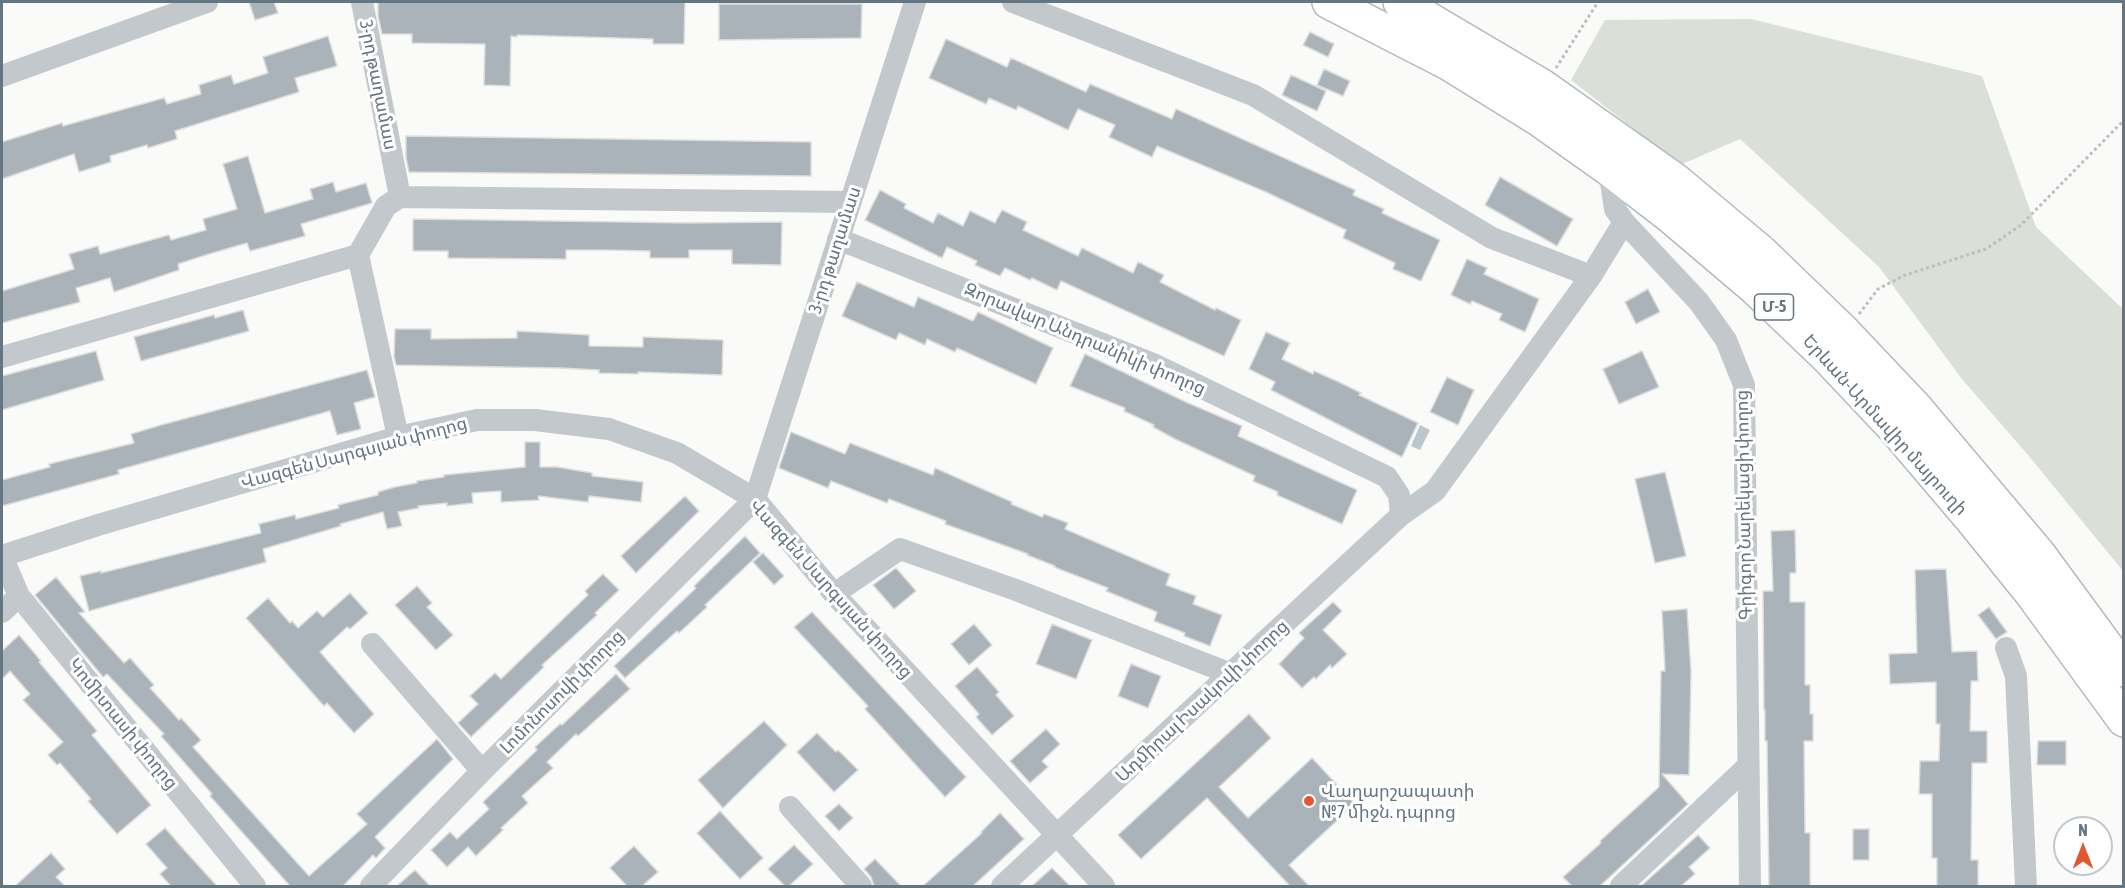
<!DOCTYPE html>
<meta charset="utf-8">
<style>
body{margin:0}
#map{position:relative;width:2125px;height:888px;overflow:hidden;background:#fafaf8;font-family:"Asap Condensed",sans-serif}
canvas{display:block}
.frame{position:absolute;inset:0;border:3px solid #657683;pointer-events:none}
.north{position:absolute;left:2053px;top:816px;width:60px;height:60px;box-sizing:border-box;background:#fff;border:2px solid #c1c8cd;border-radius:50%;rotate:0deg;font-size:16px;font-weight:700;line-height:24px;text-align:center;color:#657683}
.north::after{content:'';display:block;margin:auto;width:21px;height:27px;background:#e4572e;clip-path:polygon(50% 0,100% 100%,50% 72%,0 100%)}
</style>
<div id="map">
<canvas width="2125" height="888"></canvas>
<div class="frame"></div>
<div class="north">N</div>
</div>
<script>
const g = document.querySelector('canvas').getContext('2d');
g.lineJoin = 'round';
function paint(path, color) {
  g.fillStyle = color;
  g.fill(path, 'evenodd');
}
function shape(rows) {
  const path = new Path2D();
  for (const r of rows) {
    path.moveTo(r[0], r[1]);
    for (let i = 2; i < r.length; i += 2) path.lineTo(r[i], r[i + 1]);
  }
  return path;
}
function stroke(path, color, width, dash) {
  g.strokeStyle = color;
  g.lineWidth = width;
  g.lineCap = dash ? 'butt' : 'round';
  g.setLineDash(dash || []);
  g.stroke(path);
}
function drawText(font, color, halo, rows, align = 'center') {
  g.font = font + ' "Asap Condensed","Noto Sans Armenian",sans-serif';
  g.lineWidth = 6;
  g.setLineDash([]);
  g.textBaseline = 'middle';
  g.strokeStyle = halo;
  g.fillStyle = color;
  for (const [text, x, y, turn = 0] of rows) {
    g.save();
    g.translate(x, y);
    g.rotate((+turn || 0) * Math.PI / 180);
    g.textAlign = isNaN(turn) ? turn : align;
    if (halo) g.strokeText(text, 0, 0);
    g.fillText(text, 0, 0);
    g.restore();
  }
}
paint(shape([
 [1751,19,1982,76,2036,227,2123,309,2123,571,2028,455,1962,379,1879,267,1740,139,1680,165,1571,80,1605,20]
]), '#dadfd7');
paint(shape([
 [1420,425,1430,430,1420,450,1411,446]
]), '#bbc7cb');
const building = shape([
 [249,2,274,2,278,13,255,20,249,2],
 [378,2,685,2,684,44,653,44,653,39,517,35,517,37,511,36,510,86,484,85,485,44,412,43,412,34,382,34,378,16,378,2],
 [719,4,862,4,861,38,719,40,719,4],
 [1310,32,1334,44,1328,57,1303,45,1310,32],
 [328,36,337,66,295,78,299,92,175,131,177,139,148,148,147,145,110,156,111,162,79,172,74,154,2,179,2,142,62,123,63,126,164,98,167,104,201,94,199,85,231,75,234,84,268,73,263,57,328,36],
 [946,39,1007,67,1011,58,1086,92,1090,84,1172,119,1176,109,1355,190,1353,195,1384,209,1382,213,1440,240,1421,281,1393,269,1395,263,1343,238,1346,230,1266,192,1157,146,1152,157,1109,137,1115,125,1078,109,1068,130,1018,106,1016,110,989,98,986,104,929,78,946,39],
 [1324,69,1350,81,1343,96,1317,85,1324,69],
 [1291,75,1326,91,1317,111,1282,95,1291,75],
 [406,136,811,142,811,176,409,172,406,158,406,136],
 [248,156,265,213,313,199,310,189,333,182,336,192,366,183,372,203,301,224,305,236,250,251,247,243,209,254,178,264,179,270,114,292,110,278,76,288,80,302,2,323,2,291,74,269,69,254,98,246,100,254,169,235,171,240,206,230,203,219,237,209,223,164,248,156],
 [1500,177,1573,219,1557,246,1485,205,1500,177],
 [880,190,906,204,904,208,933,223,938,213,963,226,970,211,995,223,1002,210,1027,222,1023,230,1078,256,1082,248,1133,273,1138,262,1164,275,1160,282,1215,310,1216,308,1241,320,1224,356,1061,281,1057,290,1032,278,1030,280,1005,268,1000,276,975,265,977,261,947,247,942,258,865,220,880,190],
 [413,219,689,223,782,222,781,265,732,264,732,250,689,250,689,258,650,258,650,251,606,250,566,250,566,259,448,258,448,251,413,251,413,219],
 [1467,259,1487,268,1484,274,1539,299,1525,332,1499,320,1502,314,1472,301,1470,304,1451,295,1467,259],
 [857,282,914,307,918,297,973,321,978,312,1053,348,1036,384,957,348,955,352,927,339,925,345,899,333,896,340,842,316,857,282],
 [1648,289,1660,312,1636,324,1625,302,1648,289],
 [243,310,249,331,141,361,134,337,214,315,215,318,243,310],
 [395,329,431,329,431,339,517,338,517,331,589,335,589,346,643,347,643,337,723,340,722,375,638,372,638,374,599,373,599,370,560,368,396,365,394,357,395,329],
 [1266,332,1290,343,1282,359,1313,374,1314,371,1341,383,1361,393,1359,395,1418,423,1402,457,1271,390,1275,382,1249,369,1266,332],
 [96,351,104,380,2,410,2,376,96,351],
 [1642,351,1659,387,1619,404,1603,369,1642,351],
 [1085,354,1188,403,1242,426,1238,436,1357,490,1342,524,1277,495,1278,492,1253,481,1255,476,1175,439,1153,427,1154,425,1124,411,1125,408,1070,386,1085,354],
 [367,370,375,397,354,403,361,429,337,435,330,411,118,470,119,474,2,506,2,480,50,467,49,464,134,443,131,434,161,425,367,370],
 [1447,377,1474,390,1458,425,1430,412,1447,377],
 [791,432,845,454,850,443,933,475,935,468,1012,502,1011,504,1042,517,1044,514,1068,523,1065,529,1170,574,1166,585,1196,596,1193,604,1222,615,1210,646,1184,636,1185,633,1154,621,1157,612,1106,591,1108,588,1054,567,1055,566,1027,555,1028,554,945,524,946,521,889,499,887,503,831,481,828,488,779,468,791,432],
 [525,442,540,442,540,467,557,467,592,473,592,476,643,482,641,502,589,496,588,502,538,496,539,500,501,502,501,491,472,493,473,503,447,506,447,503,418,506,419,508,398,512,402,526,387,529,383,512,340,524,341,526,263,549,266,562,89,611,80,576,101,571,101,573,261,533,259,524,295,515,296,519,339,508,338,505,378,495,378,492,395,487,417,483,417,481,444,477,444,475,525,467,525,442],
 [1665,472,1686,556,1655,563,1635,479,1665,472],
 [685,496,699,511,636,573,621,556,685,496],
 [1795,530,1796,573,1790,573,1790,602,1805,602,1805,685,1810,685,1810,714,1813,714,1813,741,1804,741,1805,833,1810,833,1810,886,1769,886,1767,741,1765,741,1765,710,1764,710,1763,591,1773,591,1771,531,1795,530],
 [745,536,760,553,705,605,707,607,679,633,677,631,625,678,614,666,696,588,694,586,745,536],
 [763,553,784,576,774,585,753,562,763,553],
 [896,568,916,591,894,609,873,585,896,568],
 [1946,569,1952,652,1977,651,1978,681,1971,681,1970,731,1987,731,1987,763,1972,763,1971,860,1978,860,1978,886,1937,886,1937,858,1932,858,1932,794,1919,794,1920,761,1939,761,1940,724,1936,724,1936,682,1890,684,1889,654,1917,653,1915,570,1946,569],
 [603,574,619,590,595,613,597,615,542,665,544,667,471,737,458,723,478,704,470,696,495,673,501,679,588,595,585,591,603,574],
 [56,577,85,612,79,613,124,663,130,658,154,685,150,688,179,720,181,718,201,740,193,747,309,876,367,824,357,814,437,739,453,759,375,837,385,848,376,858,373,855,343,886,290,886,210,796,212,794,161,736,164,734,107,674,103,677,35,595,56,577],
 [417,586,432,603,427,607,453,635,436,650,395,605,417,586],
 [350,593,368,613,350,629,347,627,320,652,374,714,354,733,327,703,324,706,246,618,268,598,290,623,292,621,298,628,317,611,323,617,350,593],
 [1333,602,1342,611,1323,630,1347,654,1332,668,1330,665,1316,679,1314,677,1302,688,1279,664,1304,638,1299,633,1333,602],
 [1989,607,2007,632,1996,639,1978,615,1989,607],
 [1687,609,1691,672,1689,775,1662,774,1688,804,1600,886,1572,886,1563,877,1601,843,1600,841,1659,787,1661,671,1665,671,1662,611,1687,609],
 [812,612,966,777,945,797,865,709,868,706,794,627,812,612],
 [974,624,992,645,969,665,951,644,974,624],
 [1052,624,1092,640,1076,679,1036,664,1052,624],
 [19,635,41,661,39,662,97,731,92,735,151,805,117,834,88,801,91,799,60,763,57,765,48,755,63,742,23,700,30,694,10,671,2,679,2,651,19,635],
 [1131,664,1161,676,1148,708,1118,696,1131,664],
 [977,667,999,692,996,695,1014,716,992,735,976,717,979,714,955,686,977,667],
 [616,674,630,689,578,736,576,734,547,762,553,768,522,796,528,803,501,828,503,830,476,856,468,847,447,867,431,850,450,832,457,839,489,809,483,802,537,750,535,747,560,724,562,725,616,674],
 [1249,714,1271,738,1219,787,1248,818,1312,758,1355,804,1289,865,1309,886,1290,886,1207,798,1141,859,1118,835,1249,714],
 [764,721,787,745,723,808,698,780,764,721],
 [1046,729,1060,744,1042,761,1048,767,1030,783,1010,761,1046,729],
 [817,733,836,752,838,750,858,770,834,792,797,752,817,733],
 [2038,741,2066,741,2066,765,2037,765,2038,741],
 [839,804,853,818,839,831,825,816,839,804],
 [720,811,763,858,740,879,697,833,720,811],
 [1000,813,1024,839,973,886,923,886,982,833,981,832,1000,813],
 [165,828,186,852,217,886,171,886,160,874,167,868,146,844,165,828],
 [1853,829,1869,829,1869,860,1853,860,1853,829],
 [1698,835,1710,848,1689,867,1695,874,1681,886,1641,886,1698,835],
 [794,845,813,864,789,886,785,886,768,869,794,845],
 [634,846,658,872,642,886,627,886,610,868,634,846],
 [51,853,65,869,56,877,65,886,15,886,51,853],
 [875,859,901,886,874,886,871,877,864,869,875,859],
 [1052,868,1070,886,1032,886,1052,868],
 [415,870,430,886,397,886,415,870]
]);
paint(building, '#aab3b9');
stroke(building, '#dcdcda', 1.5);
const highway = shape([
 [1329,2,1448,63,1540,120,1609,169,1670,216,1756,289,1826,356,1895,429,1969,516,2032,594,2124,720],
 [1400,2,1542,86,1675,180,1761,252,1845,333,1916,408,2038,553,2124,670]
]);
stroke(highway, '#b4b9bd', 36);
stroke(shape([
 [1556,68,1598,2],
 [1859,314,1878,289,1905,275,1986,249,2021,225,2124,120]
]), '#bbbfc2', 3, [3, 3]);
stroke(shape([
 [362,2,400,197,386,206,358,255,398,437],
 [1013,2,1253,95,1492,238,1591,276],
 [2,76,207,2],
 [1609,169,1615,209,1624,222,1699,302,1726,340,1744,385,1750,886],
 [400,197,850,202],
 [838,239,1153,364,1387,477,1399,495,1401,515],
 [2,357,358,255],
 [2,556,98,525,398,437,477,420,535,420,609,429,677,453,755,499,834,594,1104,886],
 [2,556,19,596,255,886],
 [834,594,900,549,1016,590,1231,674],
 [2,612,19,596],
 [372,644,482,771],
 [2006,648,2016,676,2026,886],
 [790,807,861,886],
 [371,886,482,771,755,499,915,2],
 [1002,886,1401,515,1435,491,1591,276,1624,222],
 [1621,886,1748,766]
]), '#c3c8cc', 22);
stroke(highway, '#fff', 33);
for (const [x, y, r, color] of [
 [1309,801,6,"#e4572e"]
]) {
  const dot = new Path2D();
  dot.arc(x, y, r, 0, 2 * Math.PI);
  g.fillStyle = color;
  g.fill(dot);
  stroke(dot, '#fff', 2);
}
for (const [x, y, w] of [
 [1774,307,39]
]) {
  const box = new Path2D();
  box.roundRect(x - w / 2, y - 13, w, 26, 4.5);
  g.fillStyle = '#fff';
  g.fill(box);
  stroke(box, '#657683', 1.5);
}
drawText('bold 16px', '#657683', null, [
 ["Մ-5",1774,307]
]);
drawText('18px', '#657683', '#fff', [
 ["3-րդ թաղամաս",378,85,79],
 ["3-րդ թաղամաս",835,250,-72],
 ["Զորավար Անդրանիկի փողոց",1085,339,23],
 ["Երևան-Արմավիր մայրուղի",1885,425,48],
 ["Վազգեն Սարգսյան փողոց",354,453,-15],
 ["Գրիգոր Նարեկացի փողոց",1744,505,-91],
 ["Վազգեն Սարգսյան փողոց",831,589,48],
 ["Լոմոնոսովի փողոց",562,692,-45],
 ["Ադմիրալ Իսակովի փողոց",1202,701,-43],
 ["Կոմիտասի փողոց",123,724,51]
]);
drawText('18px', '#657683', '#fff', [
 ["Վաղարշապատի",1321,791],
 ["№7 միջն. դպրոց",1321,812]
], 'left');
</script>
